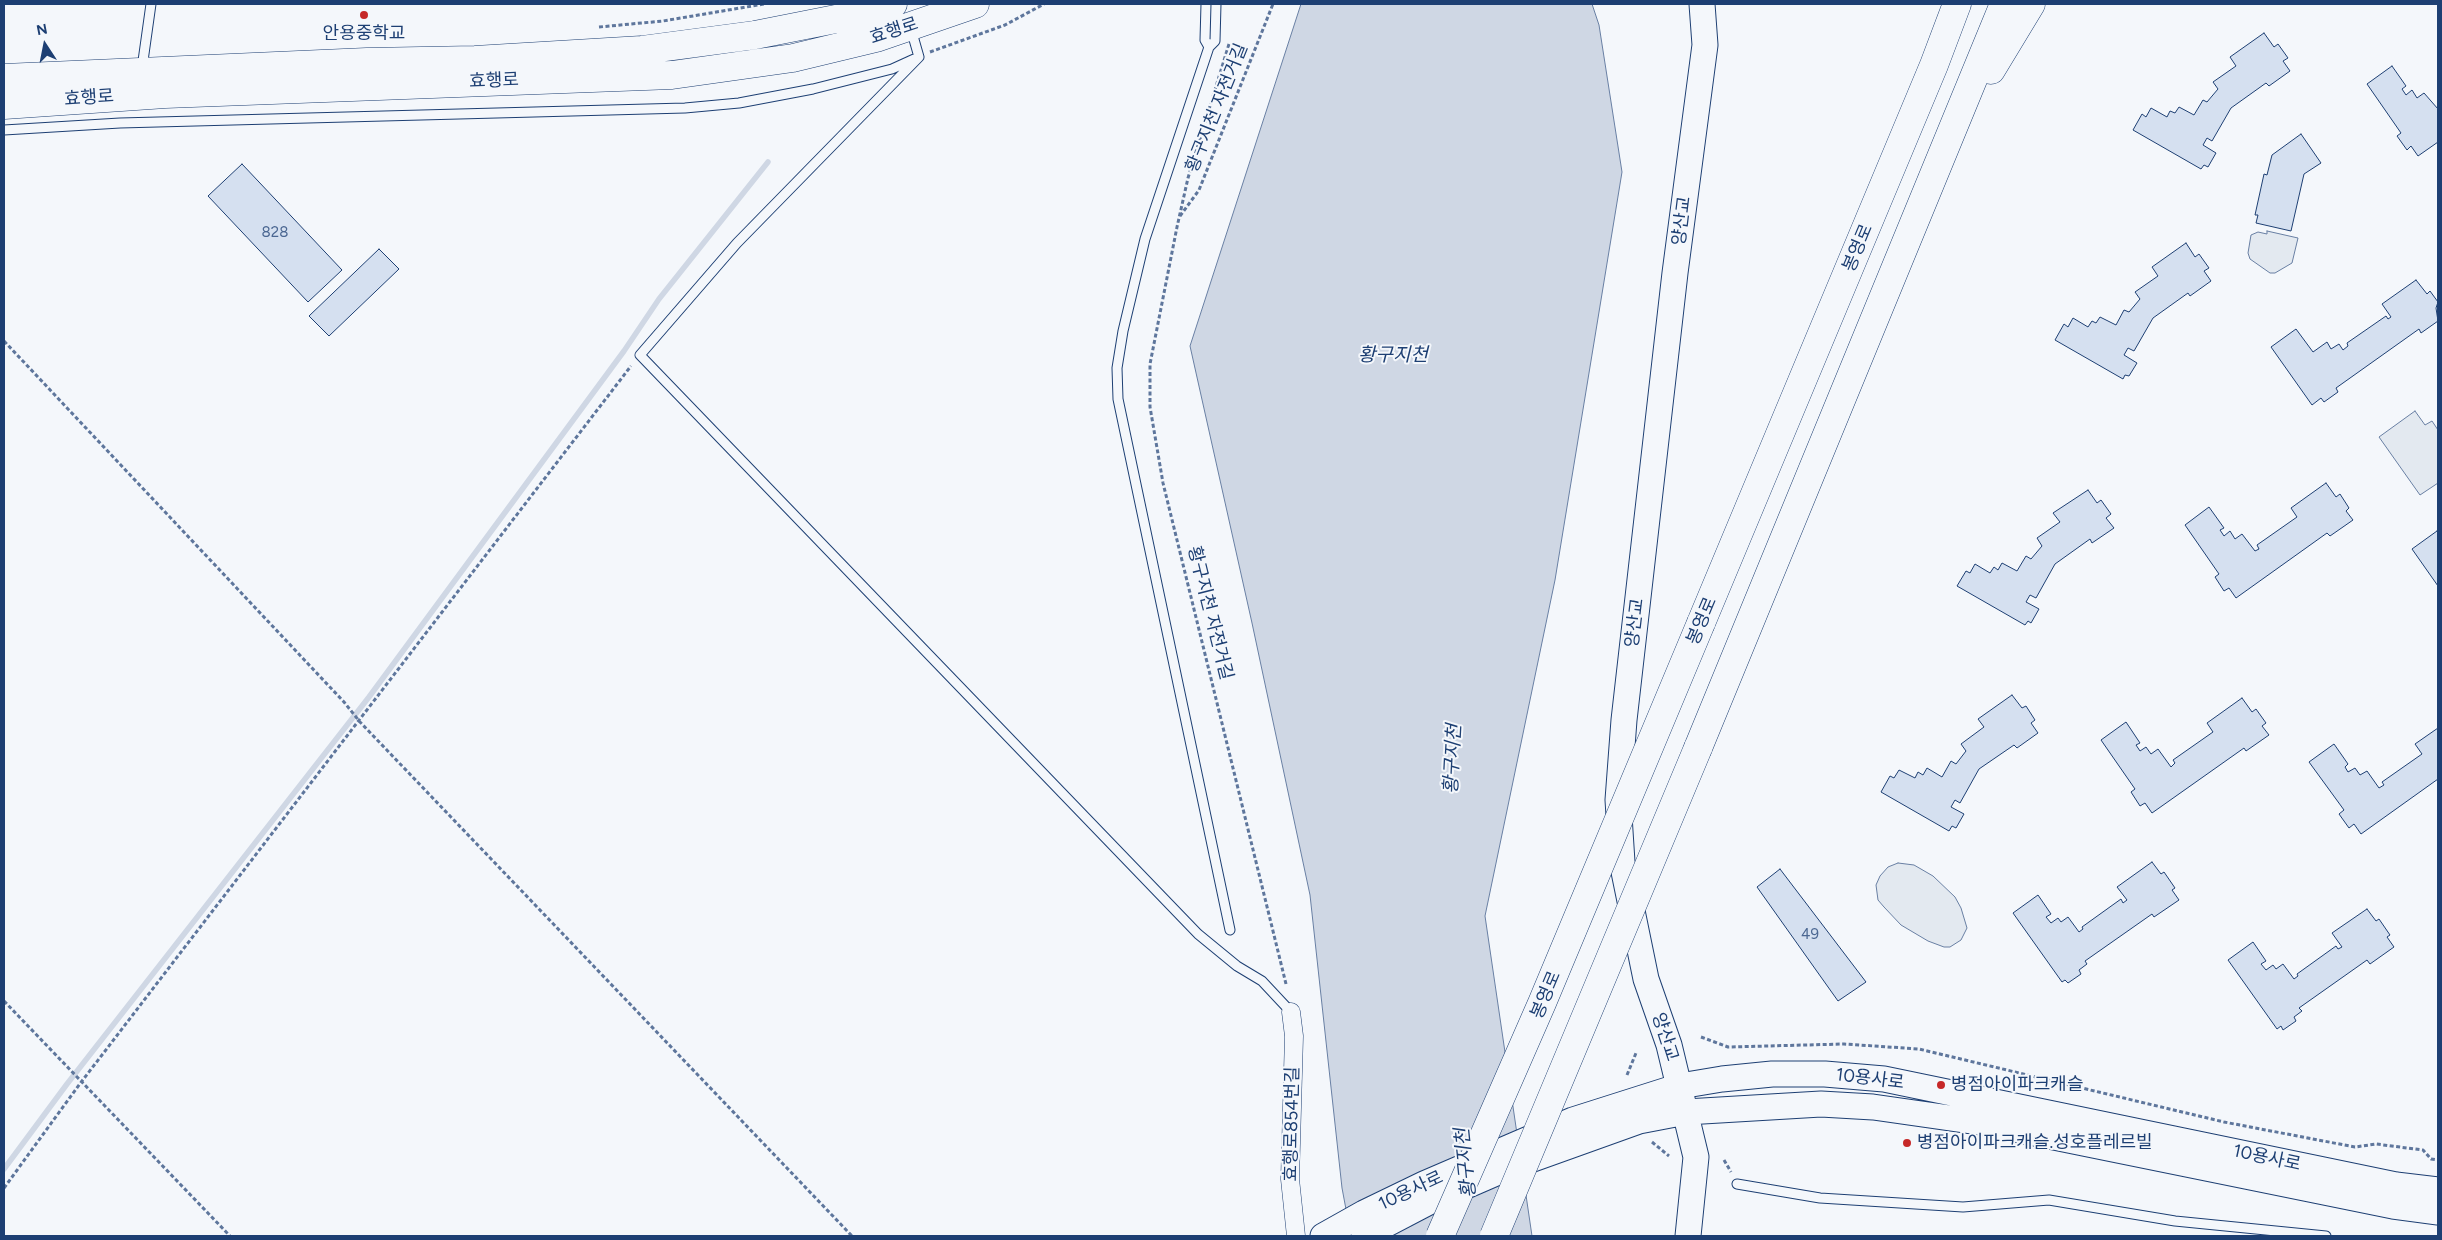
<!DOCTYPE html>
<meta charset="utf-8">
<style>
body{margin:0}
#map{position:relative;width:2442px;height:1240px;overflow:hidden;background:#f4f7fb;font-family:Figtree,sans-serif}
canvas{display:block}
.frame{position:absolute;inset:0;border:5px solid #1d3f73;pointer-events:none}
.north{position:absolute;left:20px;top:20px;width:50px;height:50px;-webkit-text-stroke:4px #f4f7fb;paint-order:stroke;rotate:349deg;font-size:14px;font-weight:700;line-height:20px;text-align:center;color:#1d3f73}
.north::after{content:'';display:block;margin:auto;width:18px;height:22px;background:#1d3f73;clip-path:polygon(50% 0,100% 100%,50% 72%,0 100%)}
</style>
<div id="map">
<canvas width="2442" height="1240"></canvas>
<div class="frame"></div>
<div class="north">N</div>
</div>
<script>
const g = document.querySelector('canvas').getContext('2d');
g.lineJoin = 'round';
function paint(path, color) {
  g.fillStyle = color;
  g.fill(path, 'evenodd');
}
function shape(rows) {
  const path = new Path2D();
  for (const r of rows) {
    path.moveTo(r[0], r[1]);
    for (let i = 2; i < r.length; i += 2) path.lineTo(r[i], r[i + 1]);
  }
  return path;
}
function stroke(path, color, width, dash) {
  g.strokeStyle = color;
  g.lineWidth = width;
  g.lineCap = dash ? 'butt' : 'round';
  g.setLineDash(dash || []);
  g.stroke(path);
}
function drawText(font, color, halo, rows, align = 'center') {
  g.font = font + ' Figtree,"Noto Sans KR",sans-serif';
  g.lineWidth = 4;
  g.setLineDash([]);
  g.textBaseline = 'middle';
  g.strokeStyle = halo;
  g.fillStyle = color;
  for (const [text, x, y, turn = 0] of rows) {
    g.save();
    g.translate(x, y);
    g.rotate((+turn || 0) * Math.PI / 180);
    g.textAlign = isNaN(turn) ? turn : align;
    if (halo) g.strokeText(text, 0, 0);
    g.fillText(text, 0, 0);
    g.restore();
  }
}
const green = shape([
 [2267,231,2298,238,2292,263,2275,273,2270,273,2250,259,2248,253,2251,235,2258,232,2267,234,2267,231],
 [2415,411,2425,425,2432,421,2438,430,2438,483,2420,495,2379,437,2415,411],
 [1898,863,1914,865,1933,876,1955,897,1961,908,1967,928,1961,940,1950,947,1944,947,1928,941,1901,925,1884,907,1878,900,1876,885,1880,876,1888,867,1898,863]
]);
paint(green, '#e3e9f0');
stroke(green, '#687fa3', 1);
const water = shape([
 [1301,4,1592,4,1599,25,1622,172,1555,580,1485,916,1532,1236,1351,1236,1342,1188,1310,895,1252,623,1190,346,1301,4]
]);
paint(water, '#cfd7e4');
stroke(water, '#687fa3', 1);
stroke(shape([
 [4,1169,67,1084,369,697,624,351,659,299,768,162]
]), '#cfd7e4', 5.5);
const building = shape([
 [2264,33,2274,47,2278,44,2288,58,2283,61,2290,71,2269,86,2266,83,2231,108,2212,141,2207,138,2203,145,2216,153,2208,167,2204,165,2201,169,2133,130,2142,114,2146,117,2151,108,2167,117,2170,111,2175,113,2179,107,2194,115,2203,100,2207,102,2218,89,2213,82,2236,66,2230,57,2264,33],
 [2392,66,2406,86,2402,89,2406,95,2412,90,2417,98,2424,93,2438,109,2438,142,2418,156,2411,146,2407,150,2397,136,2401,133,2367,84,2392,66],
 [2301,134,2321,163,2304,174,2291,231,2256,223,2258,215,2255,215,2264,174,2267,175,2272,155,2301,134],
 [242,164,342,270,308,302,208,196,242,164],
 [2186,243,2195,257,2199,254,2209,268,2204,271,2211,281,2190,296,2188,293,2153,318,2134,351,2128,348,2124,355,2137,363,2129,376,2125,375,2123,379,2055,340,2064,324,2068,327,2073,318,2088,327,2092,321,2096,323,2100,317,2116,325,2124,310,2129,312,2140,299,2135,292,2158,276,2152,267,2186,243],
 [379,249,399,269,329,336,309,316,379,249],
 [2416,280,2427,294,2430,291,2438,302,2436,308,2438,321,2421,333,2419,329,2336,388,2338,392,2324,402,2321,398,2312,405,2271,347,2296,329,2313,352,2327,342,2331,349,2339,344,2343,350,2348,346,2347,343,2386,316,2388,319,2391,317,2382,304,2416,280],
 [2326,483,2336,497,2340,494,2349,508,2346,511,2353,520,2330,536,2327,533,2236,598,2229,588,2224,591,2215,577,2219,574,2185,525,2209,507,2224,528,2220,530,2224,536,2230,531,2235,539,2242,534,2255,551,2259,549,2257,545,2297,517,2291,508,2326,483],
 [2088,490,2097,503,2101,500,2111,514,2106,518,2114,528,2092,543,2090,539,2055,564,2036,598,2030,595,2026,602,2039,609,2031,623,2028,621,2025,625,1957,586,1966,571,1970,573,1975,564,1990,573,1994,567,1998,570,2002,563,2017,571,2026,556,2031,559,2042,546,2037,538,2060,522,2053,513,2088,490],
 [2437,531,2438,532,2438,586,2412,549,2437,531],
 [2012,695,2022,708,2026,706,2035,720,2031,723,2038,733,2017,748,2014,745,1979,769,1960,803,1955,800,1951,807,1964,814,1956,828,1952,826,1949,831,1881,792,1890,776,1894,778,1899,770,1915,778,1918,772,1923,775,1927,768,1942,777,1951,761,1956,764,1966,751,1961,744,1984,727,1978,719,2012,695],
 [2242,698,2252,712,2256,709,2266,723,2262,726,2269,735,2246,751,2244,748,2152,813,2145,803,2140,806,2131,792,2135,789,2101,740,2126,722,2140,743,2136,745,2140,751,2146,747,2151,754,2158,749,2171,767,2175,763,2173,760,2213,732,2207,723,2242,698],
 [2438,728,2438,779,2361,834,2354,824,2349,828,2339,814,2344,810,2309,762,2334,744,2348,764,2345,767,2348,772,2355,768,2360,775,2367,771,2379,788,2384,785,2382,782,2422,754,2415,744,2438,728],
 [2152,862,2161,874,2164,872,2175,888,2172,890,2179,900,2154,917,2152,914,2085,961,2087,964,2079,970,2081,974,2068,983,2065,980,2062,982,2013,913,2038,895,2051,914,2046,917,2051,923,2058,918,2061,922,2068,917,2079,932,2083,929,2082,927,2121,899,2123,903,2127,900,2117,887,2152,862],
 [1780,869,1866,982,1838,1001,1757,887,1780,869],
 [2367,909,2376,921,2379,919,2390,935,2387,937,2394,947,2370,964,2367,960,2299,1008,2302,1011,2294,1017,2296,1021,2283,1030,2281,1026,2277,1029,2228,960,2253,942,2266,961,2261,964,2266,970,2273,965,2276,969,2283,964,2294,979,2298,976,2297,974,2336,946,2338,949,2342,947,2332,933,2367,909]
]);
paint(building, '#d5e0f0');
stroke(building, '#1d3f73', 1);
const lane = shape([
 [1206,4,1205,40,1209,47],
 [1216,4,1215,41,1209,47,1145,239,1123,331,1117,368,1118,399,1230,930],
 [911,29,919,57,737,243,640,355,1198,934,1237,966,1262,981,1291,1012],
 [142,68,151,4],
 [4,130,120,123,685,108,739,103,813,89,892,69,914,59],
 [1737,1184,1820,1198,1963,1207,2049,1200,2175,1221,2326,1236]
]);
const street = shape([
 [1291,1012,1294,1036,1290,1179,1296,1236]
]);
const secondary = shape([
 [1323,1236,1364,1213,1424,1184,1573,1120,1680,1086,1722,1079,1772,1074,1825,1074,1884,1079,2396,1185,2438,1190],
 [1364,1236,1429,1202,1505,1169,1639,1121,1686,1112,1821,1104,1873,1107,1985,1123,2393,1206,2438,1212],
 [1688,1236,1696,1157,1669,1045,1646,979,1622,862,1618,800,1624,720,1675,273,1705,45,1702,4]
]);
const primary = shape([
 [4,78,367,62,475,60,642,50,755,35,851,16,893,4],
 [4,105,165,94,672,75,793,58,876,38,975,4]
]);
const highway = shape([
 [1991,70,2031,4],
 [1701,623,1934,65,1957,4],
 [1698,748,2004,4]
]);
stroke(lane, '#1d3f73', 11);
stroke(street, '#1d3f73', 19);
stroke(secondary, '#1d3f73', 27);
stroke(primary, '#1d3f73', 29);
stroke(highway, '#1d3f73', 29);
stroke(shape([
 [599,27,663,21,764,4],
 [1229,44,1188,178,1177,227,1150,364,1150,407,1163,483,1286,984],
 [930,52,1005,25,1044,4],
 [1180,216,1199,190,1273,4],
 [4,341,344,702,360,722,852,1236],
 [4,1001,230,1236],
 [1701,1037,1728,1047,1844,1044,1919,1049,2224,1122,2355,1147,2376,1144,2423,1150,2431,1159,2438,1160],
 [1627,1075,1636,1053],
 [1652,1142,1669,1156],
 [1724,1160,1731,1172],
 [4,1188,82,1081,631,366]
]), '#5e769c', 3, [4, 2.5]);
stroke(lane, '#f4f7fb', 9);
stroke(street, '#f4f7fb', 18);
stroke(secondary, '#f4f7fb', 25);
stroke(primary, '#f4f7fb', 28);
stroke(highway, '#f4f7fb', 28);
const highwayBridge = shape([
 [1440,1236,1542,1003,1701,623],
 [1494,1236,1698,748]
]);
stroke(highwayBridge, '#1d3f73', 29, []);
stroke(highwayBridge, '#f4f7fb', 28);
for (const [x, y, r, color] of [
 [364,15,5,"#c62828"],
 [1941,1085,5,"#c62828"],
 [1907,1143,5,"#c62828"]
]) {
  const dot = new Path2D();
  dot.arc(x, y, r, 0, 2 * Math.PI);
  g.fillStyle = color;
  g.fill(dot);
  stroke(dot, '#f4f7fb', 2);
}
drawText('15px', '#4b6792', null, [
 ["828",275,233],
 ["49",1810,935]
]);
drawText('18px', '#1d3f73', '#f4f7fb', [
 ["효행로",894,31,-18],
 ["효행로",494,81,-2],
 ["효행로",89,98,-4],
 ["황구지천 자전거길",1217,108,-68],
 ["양산교",1682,221,-83],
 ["봉영로",1858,248,-67],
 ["황구지천 자전거길",1210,613,76],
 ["봉영로",1702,621,-67],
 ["양산교",1635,623,-83],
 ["봉영로",1546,995,-67],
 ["양산교",1665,1037,72],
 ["10용사로",1870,1079,7],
 ["효행로854번길",1292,1124,-89],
 ["10용사로",2267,1158,12],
 ["10용사로",1411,1191,-25]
]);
drawText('18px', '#1d3f73', '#f4f7fb', [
 ["안용중학교",364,34,"center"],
 ["병점아이파크캐슬",1951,1085],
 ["병점아이파크캐슬.성호플레르빌",1917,1143]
], 'left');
drawText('italic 19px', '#1d3f73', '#f4f7fb', [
 ["황구지천",1393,355],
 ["황구지천",1453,759,-87],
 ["황구지천",1466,1163,-96]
]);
</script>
